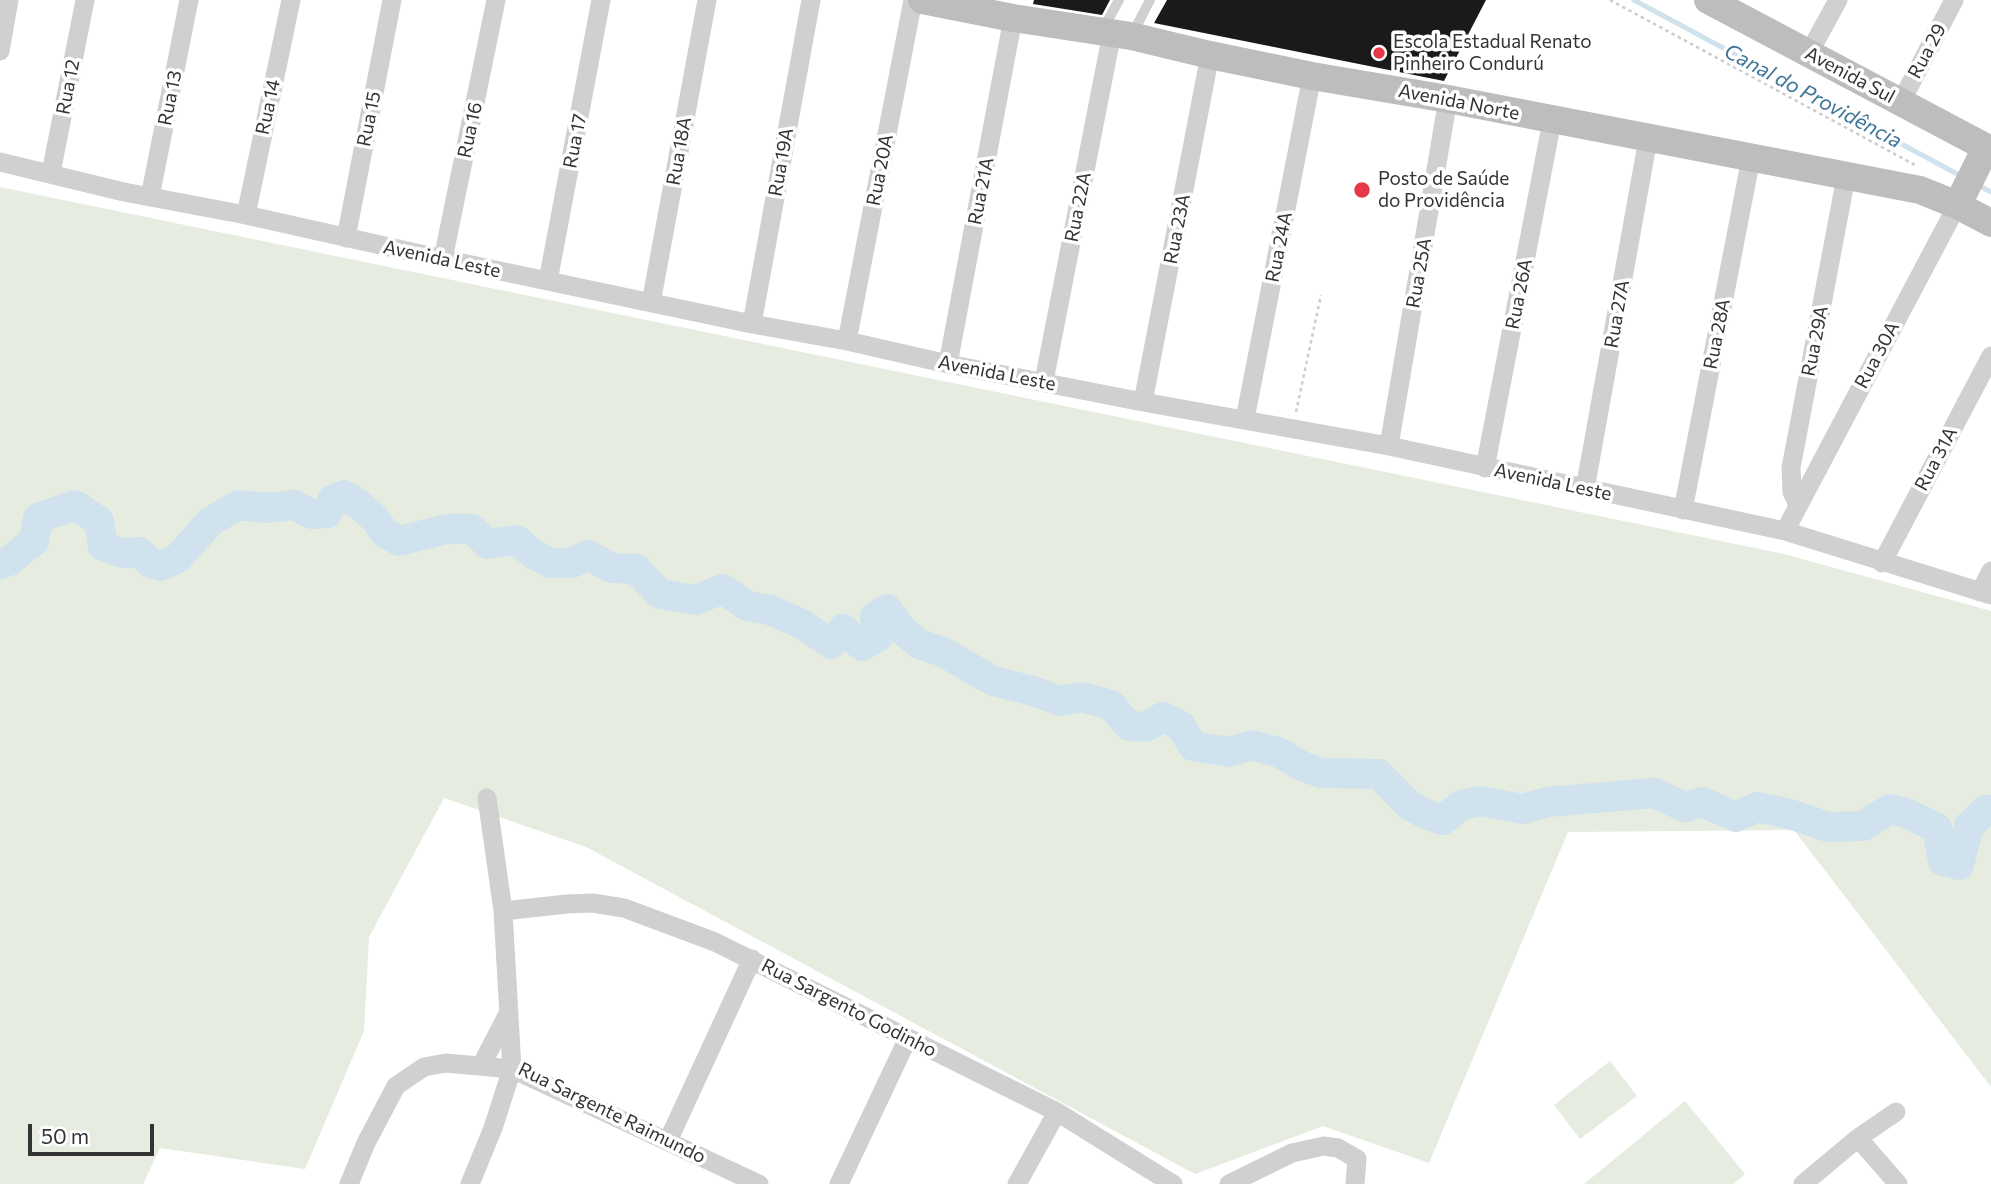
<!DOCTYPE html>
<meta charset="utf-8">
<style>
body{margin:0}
#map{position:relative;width:1991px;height:1184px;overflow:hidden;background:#fff;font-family:Commissioner,sans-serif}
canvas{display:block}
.scale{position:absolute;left:28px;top:1124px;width:126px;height:32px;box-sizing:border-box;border:4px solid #333;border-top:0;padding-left:9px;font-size:21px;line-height:24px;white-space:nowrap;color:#333;-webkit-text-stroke:5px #fff;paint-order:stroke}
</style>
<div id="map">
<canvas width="1991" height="1184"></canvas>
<div class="scale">50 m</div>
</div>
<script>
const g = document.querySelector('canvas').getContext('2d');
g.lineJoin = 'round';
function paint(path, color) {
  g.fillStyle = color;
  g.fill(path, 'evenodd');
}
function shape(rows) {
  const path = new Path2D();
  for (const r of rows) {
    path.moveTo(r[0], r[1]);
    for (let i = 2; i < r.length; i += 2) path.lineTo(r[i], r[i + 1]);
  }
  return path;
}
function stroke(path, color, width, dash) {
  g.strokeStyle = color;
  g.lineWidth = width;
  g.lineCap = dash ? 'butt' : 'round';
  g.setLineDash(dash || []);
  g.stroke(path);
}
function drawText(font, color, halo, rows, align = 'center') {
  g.font = font + ' Commissioner,sans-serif';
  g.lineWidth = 7;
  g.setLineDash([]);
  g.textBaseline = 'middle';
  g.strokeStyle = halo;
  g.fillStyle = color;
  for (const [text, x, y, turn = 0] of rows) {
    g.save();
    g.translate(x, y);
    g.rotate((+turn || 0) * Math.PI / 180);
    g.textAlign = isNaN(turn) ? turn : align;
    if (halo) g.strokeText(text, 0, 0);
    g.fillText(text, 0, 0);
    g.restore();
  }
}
paint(shape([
 [0,187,1784,554,1991,611,1991,1087,1794,830,1568,832,1429,1163,1323,1126,1195,1174,586,847,444,798,369,937,364,1031,305,1169,160,1148,143,1184,0,1184],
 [1610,1061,1637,1096,1580,1139,1554,1105],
 [1685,1101,1745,1174,1733,1184,1584,1184]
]), '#e6ecdf');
stroke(shape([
 [1634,0,1961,176],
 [1976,184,1991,192]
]), '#cfe2ee', 5);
stroke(shape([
 [0,564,9,561,34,541,38,518,75,505,99,521,103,546,122,553,139,552,150,563,161,566,178,558,210,522,238,505,265,508,294,505,312,514,327,513,333,499,344,495,360,505,375,519,384,532,399,541,447,529,472,529,488,544,517,540,533,554,551,563,572,563,588,555,612,568,636,569,660,594,695,600,723,589,747,606,770,610,802,624,831,644,843,629,862,646,878,637,875,617,887,609,901,629,919,644,943,652,993,681,1033,691,1060,701,1082,697,1111,705,1129,726,1146,727,1163,717,1181,726,1193,746,1229,752,1252,745,1280,753,1302,766,1321,773,1379,774,1408,804,1425,814,1443,820,1461,805,1480,801,1522,809,1548,802,1654,793,1685,807,1702,802,1736,817,1757,807,1790,814,1828,827,1863,826,1890,809,1906,813,1937,828,1943,861,1959,865,1969,826,1986,810,1991,810]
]), '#cfe2ee', 30);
paint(shape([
 [1034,0,1110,0,1102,15,1033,4],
 [1167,0,1486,0,1444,81,1154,23]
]), '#1a1a1a');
stroke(shape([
 [1610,0,1915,165],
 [1296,412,1321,295]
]), '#cdcdcd', 2.5, [3.5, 3.5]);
stroke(shape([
 [1104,27,1119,0],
 [1133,33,1150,0]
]), '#d0d0d0', 10);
stroke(shape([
 [0,51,9,0],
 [1809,53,1838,0],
 [1901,102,1954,0],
 [0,162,124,192,246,215,443,259,752,324,847,341,948,364,1143,402,1389,446,1785,531,1991,595],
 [51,173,85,0],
 [150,197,189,0],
 [246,215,291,0],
 [346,238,392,0],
 [443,259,496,0],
 [548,281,601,0],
 [651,303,707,0],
 [752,324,811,0],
 [847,341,913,0],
 [948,364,1013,18],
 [1044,381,1112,33],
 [1143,402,1210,55],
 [1245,419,1312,76],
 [1389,446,1448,99],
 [1485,468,1552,121],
 [1585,489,1648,139],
 [1798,505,1792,492,1791,468,1846,177],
 [1683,510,1751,158],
 [1785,531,1961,198],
 [1882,563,1991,356],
 [1980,592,1991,571],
 [503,911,567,904,592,903,624,908,715,942,1057,1112,1173,1184],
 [481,1066,508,1014],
 [1858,1138,1898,1184],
 [668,1141,752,959],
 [349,1184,366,1143,396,1086,424,1067,446,1063,512,1069,759,1184],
 [470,1184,493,1128,512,1069,503,911,487,798],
 [839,1184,908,1038],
 [1017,1184,1057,1112],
 [1229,1184,1292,1153,1324,1146,1338,1148,1357,1159,1355,1184],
 [1803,1184,1858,1138,1896,1112]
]), '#d0d0d0', 19);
stroke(shape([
 [922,0,1013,18,1131,36,1210,55,1312,76,1448,99,1920,190,1957,205,1991,223],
 [1708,0,1991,150],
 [1961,198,1982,156]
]), '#bdbdbd', 28);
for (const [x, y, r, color] of [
 [1379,53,7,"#e63946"],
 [1362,190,9,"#e63946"]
]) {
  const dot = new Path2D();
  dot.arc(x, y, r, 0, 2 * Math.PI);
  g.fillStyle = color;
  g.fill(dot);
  stroke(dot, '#fff', 2.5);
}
drawText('19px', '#333', '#fff', [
 ["Escola Estadual Renato",1393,42],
 ["Pinheiro Condurú",1393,64],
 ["Posto de Saúde",1378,179],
 ["do Providência",1378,201]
], 'left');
drawText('19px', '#333', '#fff', [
 ["Rua 29",1927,51,-62],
 ["Avenida Sul",1850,75,28],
 ["Rua 12",68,87,-79],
 ["Rua 13",170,98,-79],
 ["Avenida Norte",1459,102,11],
 ["Rua 14",268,107,-78],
 ["Rua 15",369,119,-79],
 ["Rua 16",470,130,-78],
 ["Rua 17",575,141,-79],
 ["Rua 18A",679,151,-80],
 ["Rua 19A",781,162,-80],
 ["Rua 20A",880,170,-79],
 ["Rua 21A",981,191,-79],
 ["Rua 22A",1078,207,-79],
 ["Rua 23A",1177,229,-79],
 ["Rua 24A",1279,247,-79],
 ["Avenida Leste",442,259,12],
 ["Rua 25A",1419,273,-80],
 ["Rua 26A",1519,294,-79],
 ["Rua 27A",1617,314,-80],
 ["Rua 28A",1717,334,-79],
 ["Rua 29A",1815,341,-79],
 ["Rua 30A",1877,355,-62],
 ["Avenida Leste",997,373,11],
 ["Rua 31A",1936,459,-62],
 ["Avenida Leste",1553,482,12],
 ["Rua Sargento Godinho",849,1008,27],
 ["Rua Sargente Raimundo",612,1113,26]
]);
drawText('italic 21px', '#3f7597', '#fff', [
 ["Canal do Providência",1813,96,28]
]);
</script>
